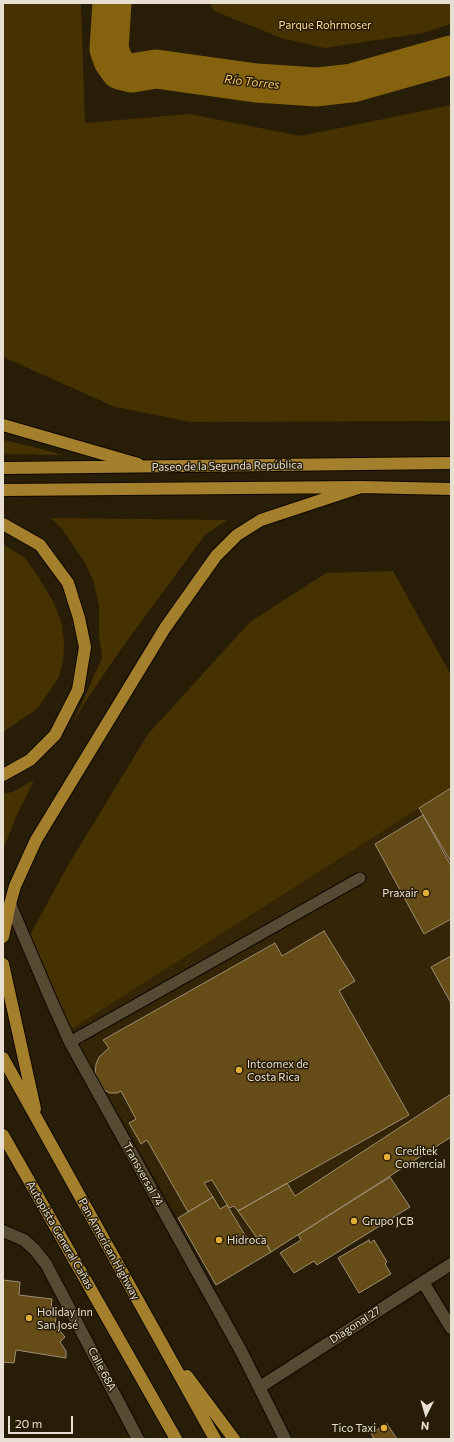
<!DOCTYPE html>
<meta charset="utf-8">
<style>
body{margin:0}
#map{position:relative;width:454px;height:1442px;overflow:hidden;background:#281d06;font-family:Commissioner,sans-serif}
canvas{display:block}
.frame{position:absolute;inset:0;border:4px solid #e7e0d2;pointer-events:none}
.north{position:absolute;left:406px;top:1394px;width:40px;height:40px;-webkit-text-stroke:3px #281d06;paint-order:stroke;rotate:185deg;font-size:11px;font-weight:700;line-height:16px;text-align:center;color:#e7e0d2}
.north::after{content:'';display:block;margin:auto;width:14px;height:18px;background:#e7e0d2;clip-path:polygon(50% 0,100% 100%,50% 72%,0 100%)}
.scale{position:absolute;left:8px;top:1416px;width:65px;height:18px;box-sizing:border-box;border:2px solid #e7e0d2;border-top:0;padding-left:5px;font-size:12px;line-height:14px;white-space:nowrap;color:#e7e0d2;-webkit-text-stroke:3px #281d06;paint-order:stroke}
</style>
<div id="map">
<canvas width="454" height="1442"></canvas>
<div class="frame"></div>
<div class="north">N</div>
<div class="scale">20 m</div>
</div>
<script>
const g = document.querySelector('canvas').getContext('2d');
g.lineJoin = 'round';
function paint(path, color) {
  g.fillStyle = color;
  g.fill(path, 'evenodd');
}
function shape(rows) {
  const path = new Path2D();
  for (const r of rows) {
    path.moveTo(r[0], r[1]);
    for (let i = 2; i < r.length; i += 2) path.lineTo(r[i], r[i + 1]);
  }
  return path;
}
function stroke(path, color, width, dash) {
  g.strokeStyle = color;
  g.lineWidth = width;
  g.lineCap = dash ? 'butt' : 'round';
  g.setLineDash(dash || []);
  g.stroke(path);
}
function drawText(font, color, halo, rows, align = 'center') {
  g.font = font + ' Commissioner,sans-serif';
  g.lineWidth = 3;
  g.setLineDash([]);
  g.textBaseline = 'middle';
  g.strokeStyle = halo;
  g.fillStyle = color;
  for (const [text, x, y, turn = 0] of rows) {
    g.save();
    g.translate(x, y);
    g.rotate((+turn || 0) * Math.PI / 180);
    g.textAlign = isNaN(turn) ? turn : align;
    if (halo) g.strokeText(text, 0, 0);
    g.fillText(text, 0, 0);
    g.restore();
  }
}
paint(shape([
 [451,788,451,1135,216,1285,70,1030]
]), '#342506');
paint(shape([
 [3,3,81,3,85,123,189,114,301,136,451,105,451,421,191,422,115,407,3,357],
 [209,3,451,3,451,24,423,33,325,48,284,39,214,11],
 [3,440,37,448,63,455,3,454],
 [51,518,227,520,205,535,121,649,82,707,71,727,102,658,99,634,99,606,93,580,84,561,62,529],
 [3,544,25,558,36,573,54,603,62,624,64,642,63,661,59,677,38,708,3,732],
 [393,571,451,675,451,788,70,1030,29,937,67,867,148,734,250,622,326,573],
 [34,780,16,817,3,850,3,794,12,792]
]), '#463100');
stroke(shape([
 [112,3,109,49,113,60,120,70,132,73,156,69,256,83,317,87,352,83,451,55]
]), '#85630e', 39);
const building = shape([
 [451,788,451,862,419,808,451,788],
 [423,815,451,866,451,919,424,934,375,844,423,815],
 [324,931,355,981,339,991,409,1115,238,1211,234,1206,229,1208,212,1180,204,1183,213,1197,188,1212,147,1140,141,1144,129,1123,136,1119,121,1091,117,1093,110,1093,104,1090,98,1082,95,1075,96,1064,99,1057,109,1048,103,1040,275,943,282,956,324,931],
 [451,956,451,1003,431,967,451,956],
 [451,1094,451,1137,271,1252,261,1235,257,1238,238,1211,287,1183,295,1196,451,1094],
 [390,1177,410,1207,317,1265,314,1261,294,1273,280,1253,301,1240,298,1235,390,1177],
 [213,1197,220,1209,227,1205,249,1242,261,1235,271,1252,216,1285,178,1218,213,1197],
 [369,1240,370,1243,374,1240,387,1262,385,1264,391,1274,359,1293,338,1258,369,1240],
 [3,1280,20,1282,19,1295,52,1299,51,1310,57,1310,55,1325,65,1337,60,1342,66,1351,66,1358,16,1350,14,1363,3,1362,3,1280],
 [387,1424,397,1439,374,1439,371,1433,387,1424]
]);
paint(building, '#664d18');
stroke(building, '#9c8e74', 1);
const service = shape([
 [70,1042,360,878]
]);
const minor = shape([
 [10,904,51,1000,70,1042,241,1351,285,1439],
 [3,1231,24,1240,35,1250,46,1264,138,1439],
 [423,1282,451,1328],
 [260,1387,451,1264]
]);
const trunk = shape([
 [3,425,138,464],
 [3,468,451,463],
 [3,490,361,487,451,489],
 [3,524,40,545,68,583,79,618,85,647,78,690,55,735,30,760,3,775],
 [3,937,10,904,15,886,36,840,165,628,216,556,237,535,261,520,361,487],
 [3,964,35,1109],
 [3,1058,215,1439],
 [3,1135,176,1439],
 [187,1376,234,1439]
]);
stroke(service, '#100700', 13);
stroke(minor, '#100700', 14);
stroke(trunk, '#100700', 14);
stroke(service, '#564a32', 11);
stroke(minor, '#564a32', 12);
stroke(trunk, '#a5802c', 12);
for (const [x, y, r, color] of [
 [426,893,4,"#e3ae35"],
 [239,1070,4,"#e3ae35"],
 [387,1157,4,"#e3ae35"],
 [354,1221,4,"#e3ae35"],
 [219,1240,4,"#e3ae35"],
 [29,1318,4,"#e3ae35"],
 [384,1428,4,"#e3ae35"]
]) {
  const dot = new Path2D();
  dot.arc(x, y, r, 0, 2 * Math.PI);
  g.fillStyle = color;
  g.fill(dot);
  stroke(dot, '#281d06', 1.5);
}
drawText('11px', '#fedb96', '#281d06', [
 ["Parque Rohrmoser",325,25]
]);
drawText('11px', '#e7e0d2', '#281d06', [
 ["Paseo de la Segunda República",227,466,-1],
 ["Transversal 74",143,1174,61],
 ["Autopista General Cañas",60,1235,60],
 ["Pan American Highway",109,1249,61],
 ["Diagonal 27",355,1325,-33],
 ["Calle 68A",102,1369,62]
]);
drawText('11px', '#e7e0d2', '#281d06', [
 ["Praxair",418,893,"right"],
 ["Intcomex de",247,1064],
 ["Costa Rica",247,1077],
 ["Creditek",395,1151],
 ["Comercial",395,1164],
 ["Grupo JCB",362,1221],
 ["Hidroca",227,1240],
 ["Holiday Inn",37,1312],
 ["San José",37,1325],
 ["Tico Taxi",376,1428,"right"]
], 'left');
drawText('italic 12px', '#f6c767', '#281d06', [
 ["Río Torres",252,82,6]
]);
</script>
